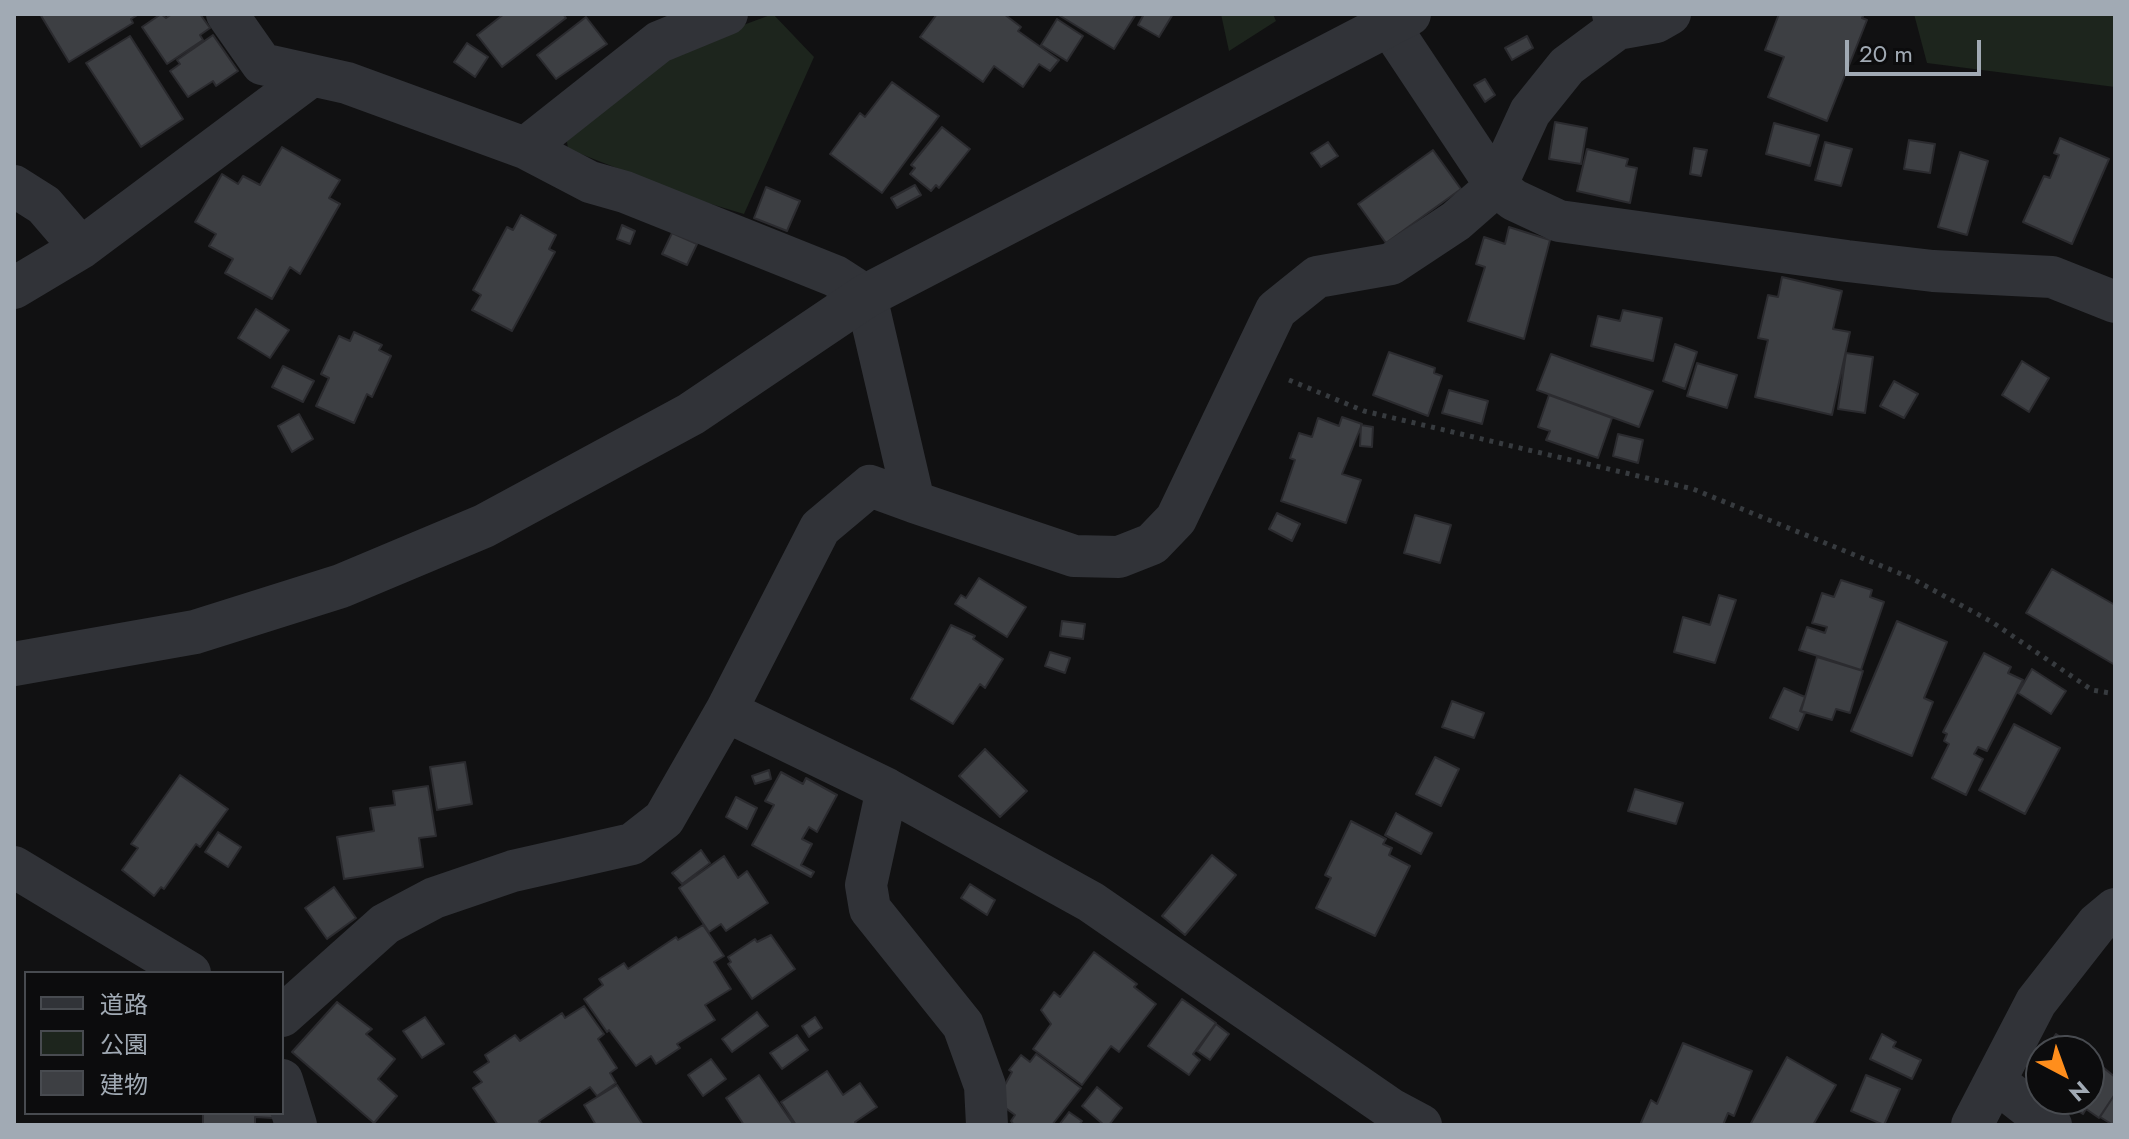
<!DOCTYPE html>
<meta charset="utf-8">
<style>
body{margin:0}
#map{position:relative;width:2129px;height:1139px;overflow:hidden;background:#111112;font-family:Jost,"Noto Sans JP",sans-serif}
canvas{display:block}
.frame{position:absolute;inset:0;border:16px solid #a1aab4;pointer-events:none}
.legend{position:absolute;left:24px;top:971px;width:260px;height:144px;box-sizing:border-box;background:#0c0c0d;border:2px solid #484b50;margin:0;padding:10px 14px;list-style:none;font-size:24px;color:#a1aab4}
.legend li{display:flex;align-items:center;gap:16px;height:40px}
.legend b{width:40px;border:2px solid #484b50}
.north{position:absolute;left:2025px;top:1035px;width:80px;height:80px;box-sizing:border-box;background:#0c0c0d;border:2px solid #484b50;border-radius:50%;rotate:139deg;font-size:22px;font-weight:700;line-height:32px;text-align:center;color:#a1aab4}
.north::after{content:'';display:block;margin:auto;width:28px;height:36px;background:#ff8e1c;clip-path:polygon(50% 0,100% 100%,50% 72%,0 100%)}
.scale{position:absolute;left:1845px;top:40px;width:136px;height:36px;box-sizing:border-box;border:4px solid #a1aab4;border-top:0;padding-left:10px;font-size:24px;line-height:28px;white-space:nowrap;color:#a1aab4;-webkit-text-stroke:6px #0c0c0d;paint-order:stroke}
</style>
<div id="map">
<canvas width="2129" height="1139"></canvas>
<div class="frame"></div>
<ul class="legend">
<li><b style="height:10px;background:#313338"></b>道路</li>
<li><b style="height:22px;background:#1d251d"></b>公園</li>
<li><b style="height:22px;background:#3d3f43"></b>建物</li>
</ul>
<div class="north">N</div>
<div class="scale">20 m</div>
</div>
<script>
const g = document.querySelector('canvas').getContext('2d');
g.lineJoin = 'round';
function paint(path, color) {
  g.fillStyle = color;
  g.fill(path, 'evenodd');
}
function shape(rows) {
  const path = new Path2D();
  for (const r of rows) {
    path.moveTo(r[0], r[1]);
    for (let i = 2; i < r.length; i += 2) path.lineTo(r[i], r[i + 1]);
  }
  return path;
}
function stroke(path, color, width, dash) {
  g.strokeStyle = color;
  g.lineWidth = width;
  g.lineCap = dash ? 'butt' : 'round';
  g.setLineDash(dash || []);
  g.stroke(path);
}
paint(shape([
 [773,14,814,57,744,214,701,201,568,149,565,128,665,54],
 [1221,14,1273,14,1276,21,1229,51],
 [1914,14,2115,14,2115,87,1927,63]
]), '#1d251d');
const building = shape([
 [40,14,139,14,131,19,133,23,69,62,40,14],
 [161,14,166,18,172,14,200,14,210,28,200,35,203,40,167,64,142,27,161,14],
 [504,14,563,14,566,18,502,67,477,35,504,14],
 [937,14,1004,14,1021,27,1018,31,1059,60,1050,71,1039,64,1023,87,994,66,983,82,920,37,937,14],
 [1057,14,1136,14,1114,49,1057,14],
 [1144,14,1173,14,1159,37,1138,25,1144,14],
 [1779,14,1864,14,1862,18,1867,20,1827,121,1768,97,1784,57,1765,50,1779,14],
 [586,17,607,44,556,79,537,55,586,17],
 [1057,19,1083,36,1067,61,1041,45,1057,19],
 [213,35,238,71,216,86,213,81,188,97,170,71,180,64,177,60,213,35],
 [130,36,183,119,141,147,86,63,130,36],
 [1527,36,1533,48,1512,60,1505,48,1527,36],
 [467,43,488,57,475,77,454,62,467,43],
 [1485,79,1495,95,1485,102,1474,85,1485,79],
 [892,82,939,116,882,193,830,154,860,113,865,117,892,82],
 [1555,122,1587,128,1581,164,1549,159,1555,122],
 [1774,123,1819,135,1810,166,1766,154,1774,123],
 [942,127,970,149,939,188,936,185,931,191,910,174,915,168,911,165,942,127],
 [2060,138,2109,159,2072,244,2023,222,2044,176,2050,178,2059,155,2054,153,2060,138],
 [1909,140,1935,144,1930,173,1904,169,1909,140],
 [1328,142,1338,156,1321,167,1311,153,1328,142],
 [1825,142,1852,149,1841,186,1815,180,1825,142],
 [282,147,340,180,329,198,340,204,300,274,290,267,272,299,225,273,233,259,209,246,216,234,195,222,222,174,238,184,243,176,260,185,282,147],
 [1694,148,1707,150,1701,176,1690,174,1694,148],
 [1587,149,1628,159,1626,166,1637,168,1630,203,1577,191,1587,149],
 [1433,150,1461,189,1386,243,1358,204,1433,150],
 [1960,152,1988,161,1967,235,1938,227,1960,152],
 [915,185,921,195,897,208,891,198,915,185],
 [766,187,800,201,787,231,754,218,766,187],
 [521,215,556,235,549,249,555,252,512,331,472,310,481,295,473,290,507,227,513,230,521,215],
 [622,225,635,231,630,244,617,239,622,225],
 [1509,227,1550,240,1524,339,1468,321,1485,267,1476,264,1484,237,1505,244,1509,227],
 [672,233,697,244,687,265,662,254,672,233],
 [1782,277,1842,291,1833,329,1850,332,1832,415,1755,397,1768,340,1758,338,1768,295,1778,297,1782,277],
 [256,309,289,330,270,358,238,338,256,309],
 [1623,310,1662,318,1653,361,1591,346,1598,316,1620,321,1623,310],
 [354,332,382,345,379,350,391,356,372,397,367,394,354,423,316,406,329,378,321,374,339,336,350,341,354,332],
 [1675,344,1697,352,1685,389,1663,381,1675,344],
 [1389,352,1435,368,1434,373,1442,376,1428,416,1373,395,1389,352],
 [1846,353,1873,357,1865,413,1838,409,1846,353],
 [1551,354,1653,391,1639,427,1537,390,1551,354],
 [2022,361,2049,378,2029,412,2002,395,2022,361],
 [1697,363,1737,375,1727,408,1687,396,1697,363],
 [283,366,314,381,303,402,272,387,283,366],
 [1894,381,1918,394,1904,418,1880,406,1894,381],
 [1449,390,1488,401,1482,424,1442,413,1449,390],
 [1549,395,1612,418,1598,458,1546,440,1550,431,1538,427,1549,395],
 [299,414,313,439,292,452,278,426,299,414],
 [1342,417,1362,424,1342,474,1361,480,1346,523,1281,501,1295,460,1290,458,1299,433,1312,437,1318,418,1339,426,1342,417],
 [1361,425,1373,427,1372,447,1360,446,1361,425],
 [1618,434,1643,440,1638,463,1613,456,1618,434],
 [1277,513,1300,524,1292,541,1269,529,1277,513],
 [1415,515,1451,525,1440,563,1404,553,1415,515],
 [2052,569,2115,605,2115,665,2026,613,2052,569],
 [979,578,1026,607,1007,637,955,604,961,595,966,598,979,578],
 [1841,580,1872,590,1870,597,1884,602,1861,670,1799,650,1807,627,1825,633,1827,627,1812,623,1822,593,1834,597,1841,580],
 [1719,595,1736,600,1715,663,1674,652,1683,617,1710,625,1719,595],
 [1062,621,1085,624,1083,639,1060,636,1062,621],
 [1897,621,1947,642,1924,698,1933,702,1912,756,1851,731,1897,621],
 [951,625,975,636,973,639,1003,659,985,688,980,684,953,724,911,699,951,625],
 [1050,652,1070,658,1065,673,1045,666,1050,652],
 [1984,653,2011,667,2008,673,2023,680,1987,751,1978,747,1974,754,1983,759,1966,795,1932,778,1949,744,1944,741,1947,734,1943,732,1984,653],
 [1817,657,1863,671,1850,713,1836,709,1832,720,1801,711,1817,657],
 [2032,669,2066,691,2051,714,2018,693,2032,669],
 [1784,688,1805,697,1800,711,1805,713,1798,730,1770,718,1784,688],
 [1452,701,1484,713,1474,738,1442,727,1452,701],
 [2014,724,2060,748,2025,814,1979,790,2014,724],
 [985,749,1027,791,1000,817,959,776,985,749],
 [1435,757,1459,769,1441,806,1416,794,1435,757],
 [465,762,472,804,437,810,430,767,465,762],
 [769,770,771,779,755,784,752,776,769,770],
 [781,772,803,784,806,778,837,795,817,832,809,827,802,839,812,844,801,865,814,872,811,877,752,845,774,805,765,801,781,772],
 [180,775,228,809,200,847,196,844,164,889,161,887,154,896,122,870,138,848,131,844,180,775],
 [428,786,436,836,419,838,423,867,344,879,337,837,374,831,370,808,395,805,393,791,428,786],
 [1635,789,1683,803,1676,824,1628,811,1635,789],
 [736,797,757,808,747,829,726,817,736,797],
 [1396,813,1432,833,1421,854,1385,835,1396,813],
 [1351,821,1386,839,1383,844,1392,848,1389,855,1410,866,1375,936,1316,908,1331,878,1325,875,1351,821],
 [218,832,241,847,228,867,205,852,218,832],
 [701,850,710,863,682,884,672,873,701,850],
 [1212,855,1236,875,1185,935,1162,916,1212,855],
 [724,856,738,878,747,871,768,903,726,931,721,924,709,932,679,888,724,856],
 [970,884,995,900,987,915,961,898,970,884],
 [334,887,356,918,327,939,305,908,334,887],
 [703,925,724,956,714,962,731,989,705,1005,715,1020,677,1044,680,1048,656,1064,651,1056,636,1066,609,1030,607,1032,584,999,603,985,599,979,624,963,628,969,676,937,678,940,703,925],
 [771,935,795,969,752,999,728,964,731,962,728,957,755,939,757,942,771,935],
 [1094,952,1137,984,1134,987,1156,1004,1119,1052,1111,1046,1082,1085,1033,1049,1051,1024,1041,1010,1054,992,1060,997,1094,952],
 [1182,999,1216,1023,1193,1054,1200,1060,1189,1075,1148,1046,1182,999],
 [337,1002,372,1029,366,1034,395,1059,378,1079,397,1096,374,1123,292,1052,337,1002],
 [584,1006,604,1034,598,1039,617,1068,610,1073,616,1083,597,1096,590,1087,539,1121,541,1125,498,1125,473,1088,482,1082,474,1072,489,1062,485,1055,515,1035,520,1041,562,1013,565,1018,584,1006],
 [757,1012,768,1026,732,1052,722,1039,757,1012],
 [425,1017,444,1044,422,1058,403,1031,425,1017],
 [815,1017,822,1028,809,1037,802,1026,815,1017],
 [1216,1024,1229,1034,1210,1060,1197,1051,1216,1024],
 [1882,1034,1896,1042,1893,1047,1921,1060,1912,1079,1870,1059,1882,1034],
 [2056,1034,2081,1051,2045,1051,2056,1034],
 [797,1035,808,1050,782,1069,770,1053,797,1035],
 [1683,1043,1752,1071,1734,1116,1728,1113,1723,1125,1640,1125,1651,1100,1657,1104,1683,1043],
 [1036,1054,1081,1088,1052,1125,1014,1125,1011,1121,1015,1115,996,1101,1012,1072,1009,1070,1021,1055,1030,1062,1036,1054],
 [2089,1056,2115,1077,2115,1094,2099,1118,2086,1109,2083,1114,2059,1099,2089,1099,2089,1056],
 [1787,1057,1836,1085,1813,1125,1750,1125,1787,1057],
 [2041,1057,2041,1087,2027,1078,2041,1057],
 [711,1059,726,1079,703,1096,688,1075,711,1059],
 [827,1071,843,1095,860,1083,877,1107,855,1122,857,1125,796,1125,781,1102,827,1071],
 [759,1075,794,1125,744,1125,726,1098,759,1075],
 [1866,1075,1900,1089,1884,1125,1851,1111,1866,1075],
 [617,1085,643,1125,596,1125,584,1105,617,1085],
 [1097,1087,1122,1108,1109,1125,1104,1125,1082,1106,1097,1087],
 [2115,1094,2115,1125,2113,1125,2100,1117,2115,1094],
 [1069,1112,1082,1121,1079,1125,1059,1125,1069,1112],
 [203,1113,273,1113,273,1118,255,1117,255,1125,203,1125,203,1113]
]);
paint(building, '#3d3f43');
stroke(building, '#2b2b2f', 2);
stroke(shape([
 [1289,380,1364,411,1693,489,1911,578,1992,622,2092,690,2115,694]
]), '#373b3f', 5, [4, 6]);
stroke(shape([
 [227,14,262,64,347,83,525,148,590,182,625,192,835,276,866,296,914,502,870,486,820,528,726,711,887,789,1091,902,1391,1109,1421,1125],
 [1389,25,1496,186,1514,200,1559,221,1847,261,1933,271,2052,277,2115,302],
 [1617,29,1656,22,1670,14],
 [525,148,659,42,727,14],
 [14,186,44,205,81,248],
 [14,288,81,248,310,77],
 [914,502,1074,556,1119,557,1152,544,1176,519,1276,310,1317,277,1391,264,1456,221,1496,186,1530,112,1567,66,1617,29,1613,14],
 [887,789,866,885,870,909,963,1025,985,1086,987,1125],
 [14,867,190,973],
 [282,1016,385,924,434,898,513,871,632,844,664,819,726,711],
 [282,1080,296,1125],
 [1996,1082,2051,1125],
 [1972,1125,2036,1002,2097,924,2115,909]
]), '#313338', 42);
stroke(shape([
 [14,664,195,632,341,586,484,526,691,414,866,296,1409,14]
]), '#313338', 44);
</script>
